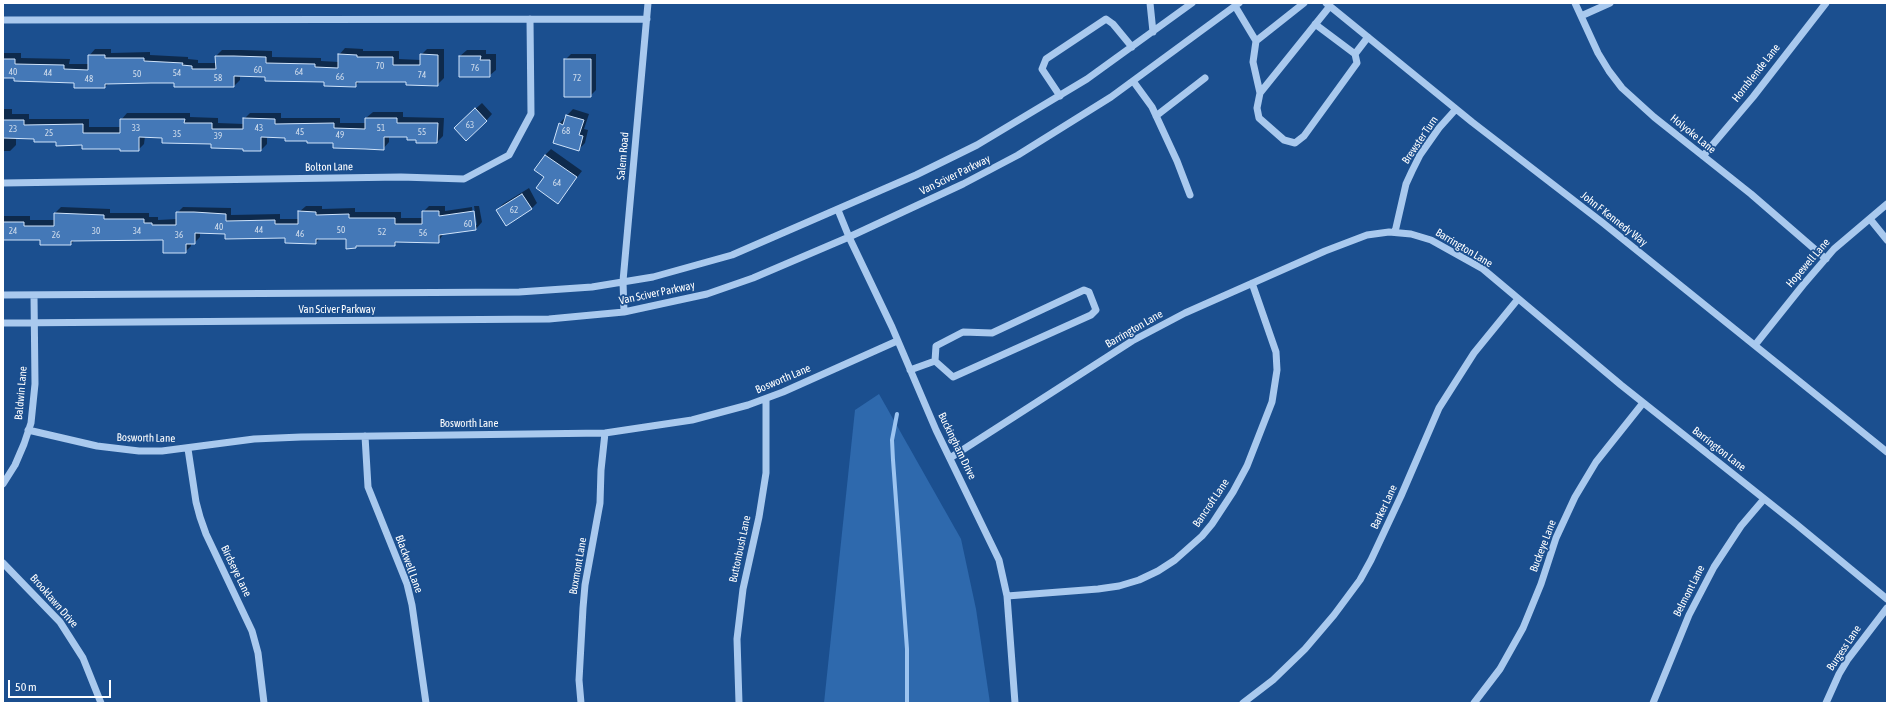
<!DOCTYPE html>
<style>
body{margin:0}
#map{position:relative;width:1890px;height:706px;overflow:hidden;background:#1b4f8f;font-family:"Asap Condensed",sans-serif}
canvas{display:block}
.frame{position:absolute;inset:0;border:4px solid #fff;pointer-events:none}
.scale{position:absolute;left:8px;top:680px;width:103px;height:18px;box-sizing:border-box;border:2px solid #fff;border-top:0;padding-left:5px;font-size:12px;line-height:14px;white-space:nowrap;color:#fff;-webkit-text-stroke:3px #1b4f8f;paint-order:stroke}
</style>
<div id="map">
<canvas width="1890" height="706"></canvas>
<div class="frame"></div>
<div class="scale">50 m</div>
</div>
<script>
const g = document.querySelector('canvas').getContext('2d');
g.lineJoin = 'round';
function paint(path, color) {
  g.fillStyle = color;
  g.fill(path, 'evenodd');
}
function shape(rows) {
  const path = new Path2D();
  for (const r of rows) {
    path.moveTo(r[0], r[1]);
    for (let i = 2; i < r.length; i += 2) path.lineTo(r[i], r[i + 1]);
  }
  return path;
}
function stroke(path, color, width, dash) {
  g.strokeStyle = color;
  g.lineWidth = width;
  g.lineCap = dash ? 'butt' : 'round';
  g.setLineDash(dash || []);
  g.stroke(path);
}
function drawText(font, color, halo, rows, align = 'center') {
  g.font = font + ' "Asap Condensed",sans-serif';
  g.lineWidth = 3.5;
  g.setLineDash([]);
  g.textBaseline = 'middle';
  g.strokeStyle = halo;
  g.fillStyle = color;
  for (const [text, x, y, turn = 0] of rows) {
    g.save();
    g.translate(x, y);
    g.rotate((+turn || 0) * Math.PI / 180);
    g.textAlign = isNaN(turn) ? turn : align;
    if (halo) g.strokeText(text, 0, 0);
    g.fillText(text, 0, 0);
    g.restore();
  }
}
paint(shape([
 [879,394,961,539,976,609,990,703,824,703,855,410]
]), '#2e69ad');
paint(shape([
 [345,48,363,49,363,51,399,51,399,59,421,60,421,55,427,49,444,49,444,78,437,85,407,81,360,81,355,86,325,81,240,75,240,80,234,86,175,82,109,83,105,87,75,82,3,77,3,53,21,53,21,58,70,59,69,64,89,64,89,56,95,49,111,49,111,53,150,52,150,55,188,57,188,59,198,60,198,63,216,63,216,56,222,50,241,50,272,51,272,57,321,58,321,61,339,62,339,55],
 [467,50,486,50,486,54,496,54,496,70,489,76,460,76,460,56],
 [571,54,596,54,596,90,590,96,565,60],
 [482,103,492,114,486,121,461,122],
 [3,109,12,109,12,114,29,114,29,119,89,119,89,127,121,127,121,120,127,113,190,113,190,117,218,118,218,123,244,124,244,119,250,113,281,113,281,118,340,118,340,123,366,123,366,118,373,112,403,112,403,117,444,118,443,136,437,142,417,142,417,139,408,136,389,136,389,142,383,149,286,137,267,136,267,144,261,150,163,137,145,136,144,144,138,150,34,138,16,137,16,145,10,151,3,151],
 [573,109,589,114,584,129,588,130,585,143,578,150,559,124],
 [551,149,582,171,558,202,545,177,545,155],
 [529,188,537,203,531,209,497,210,503,204],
 [306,206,322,206,322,209,355,208,355,212,401,212,401,218,423,218,423,212,429,206,445,206,445,211,472,207,474,225,477,225,474,206,479,206,482,222,476,229,444,233,438,242,398,241,394,245,359,245,356,247,347,238,320,238,316,243,286,237,200,232,200,237,194,243,191,243,191,246,185,252,164,239,75,240,71,244,41,239,3,238,3,216,30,216,30,220,55,220,55,213,61,207,110,209,110,213,149,213,149,217,158,217,158,220,177,219,177,213,183,207,231,208,231,215,280,214,280,219,299,219,299,212]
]), '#0007');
stroke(shape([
 [897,414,892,440,893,460,907,649,907,703]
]), '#9cc4f0', 4);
const building = shape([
 [338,54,357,55,357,57,393,57,393,65,420,65,420,54,438,55,438,86,406,85,406,82,356,82,356,87,324,86,324,82,265,81,265,77,234,76,234,87,174,87,174,83,151,83,105,84,105,88,74,88,74,83,14,81,14,78,3,78,3,59,15,59,15,64,64,65,64,69,88,70,88,55,105,55,105,58,144,58,144,61,183,63,182,65,192,66,192,69,216,69,215,56,234,56,266,57,266,63,315,64,315,67,338,68,338,54],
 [459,56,481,56,480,60,490,60,490,77,459,77,459,56],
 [564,59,591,59,591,97,564,97,564,59],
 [475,108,487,121,466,141,454,128,475,108],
 [566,115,584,120,579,135,583,136,579,151,553,143,559,123,563,125,566,115],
 [243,118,275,119,275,124,334,123,334,128,365,129,365,118,397,118,397,123,438,123,437,143,416,143,416,140,407,140,407,137,384,137,384,150,365,149,333,148,333,143,307,143,307,141,285,141,285,138,261,137,261,151,243,151,243,149,211,148,211,144,162,143,162,138,139,137,139,151,120,151,120,149,82,149,82,145,56,146,56,142,34,142,34,139,3,138,3,120,24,120,24,125,83,124,83,133,120,133,120,119,185,119,184,123,212,123,212,129,243,129,243,118],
 [545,155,577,177,558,204,536,188,544,177,534,170,545,155],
 [522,194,532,209,506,226,496,210,522,194],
 [298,211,316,212,316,215,349,214,349,218,395,218,395,224,422,224,422,211,439,211,439,216,474,211,476,230,439,235,439,243,395,242,395,246,356,246,356,248,346,249,346,239,316,239,316,244,285,243,285,238,225,239,225,234,195,233,195,244,186,244,186,253,163,253,163,240,71,241,71,245,40,245,40,240,3,240,3,222,24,222,24,226,54,226,54,213,104,215,104,219,144,219,144,223,152,223,152,225,176,225,176,212,194,212,226,214,226,221,275,220,275,224,298,224,298,211]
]);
paint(building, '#4478b7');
stroke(building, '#cfe3fa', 1);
stroke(shape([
 [1150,3,1153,32],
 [1326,3,1472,122,1603,223,1887,452],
 [1575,3,1598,53,1609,71,1622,88,1654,117,1751,194,1826,259],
 [1235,6,1256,41,1253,62,1260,93,1330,6],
 [1581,16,1610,3],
 [3,20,647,19],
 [1315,24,1355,54,1368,37],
 [1256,41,1304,3],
 [1133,81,1152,107,1177,161,1190,195],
 [1260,93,1257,108,1259,118,1284,140,1295,143,1304,136,1357,63,1355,54],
 [1060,96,1042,69,1046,59,1106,19,1113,24,1132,47],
 [1156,116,1205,78],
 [1703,156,1753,97,1826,3],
 [3,183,401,177,464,179,509,155,531,114,530,19],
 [838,210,849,237,892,327,936,430,999,560,1007,596,1015,703],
 [1870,219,1887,240],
 [1395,232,1406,184,1412,171,1420,155,1439,128,1456,109],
 [3,295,519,292,592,287,653,277,732,255,916,175,977,145,1087,79,1192,3],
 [624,312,623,281,648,3],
 [3,323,549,319,624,312,707,294,753,278,849,237,963,184,1018,155,1111,97,1239,3],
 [1755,345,1803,285,1834,249,1887,204],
 [910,370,935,361,953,377,1091,315,1096,310,1089,292,1084,290,992,333,963,332,936,346,935,361],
 [28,430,97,446,139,451,162,451,254,439,301,437,605,433,692,420,748,405,783,392,897,341],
 [365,436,368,487,407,584,412,605,426,703],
 [188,449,196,502,200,517,206,534,252,631,258,653,264,703],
 [950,458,1132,341,1185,313,1325,251,1367,235,1389,232,1411,234,1431,240,1483,269,1621,385,1796,524,1887,599],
 [3,484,15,465,24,444,31,423,35,384,34,295],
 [3,563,60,622,83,658,101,703],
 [1007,596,1098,589,1119,586,1139,580,1158,571,1175,560,1202,536,1212,524,1233,492,1247,466,1272,402,1277,370,1276,352,1252,283],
 [581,703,579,680,583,608,585,585,600,503,601,470,605,433],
 [739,703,737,639,743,589,759,517,766,473,766,399],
 [1243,703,1273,680,1305,649,1334,615,1360,580,1371,560,1401,496,1439,408,1474,353,1518,299],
 [1474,703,1500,669,1523,628,1541,584,1556,538,1575,497,1596,462,1643,403],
 [1653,703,1689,615,1714,567,1741,526,1764,499],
 [1826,703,1839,674,1848,659,1887,608]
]), '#a9c9ee', 7);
drawText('9px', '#d0dded', null, [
 ["70",380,66],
 ["76",475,68],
 ["60",258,70],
 ["40",13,72],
 ["64",299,72],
 ["44",48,73],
 ["54",177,73],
 ["50",137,74],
 ["74",422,75],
 ["66",340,77],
 ["58",218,78],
 ["72",577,78],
 ["48",89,79],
 ["63",470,125],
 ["33",136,128],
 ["43",259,128],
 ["51",381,128],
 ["23",13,129],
 ["68",566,131],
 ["45",300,132],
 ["55",422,132],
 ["25",49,133],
 ["35",177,134],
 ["49",340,135],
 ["39",218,136],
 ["64",557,183],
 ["62",514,210],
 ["60",468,224],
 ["40",219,227],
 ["44",259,230],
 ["50",341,230],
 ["24",13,231],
 ["30",96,231],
 ["34",137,231],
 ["52",382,232],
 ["56",423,233],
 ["46",300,234],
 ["26",56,235],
 ["36",179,235]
]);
drawText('11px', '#fff', '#1b4f8f', [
 ["Hornblende Lane",1756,73,-52],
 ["Holyoke Lane",1693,134,39],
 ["Brewster Turn",1420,140,-56],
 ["Salem Road",623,156,-85],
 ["Bolton Lane",329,167,-1],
 ["Van Sciver Parkway",955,175,-26],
 ["John F Kennedy Way",1614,219,38],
 ["Barrington Lane",1464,248,31],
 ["Hopewell Lane",1808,263,-49],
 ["Van Sciver Parkway",657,293,-12],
 ["Van Sciver Parkway",337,310],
 ["Barrington Lane",1134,329,-30],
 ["Bosworth Lane",783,379,-23],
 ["Baldwin Lane",21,393,-85],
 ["Bosworth Lane",469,424],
 ["Bosworth Lane",146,438,1],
 ["Buckingham Drive",957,446,64],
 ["Barrington Lane",1719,449,38],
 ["Bancroft Lane",1211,503,-56],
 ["Barker Lane",1384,507,-65],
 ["Buckeye Lane",1543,546,-69],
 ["Buttonbush Lane",740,549,-78],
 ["Blackwell Lane",409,564,70],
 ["Buxmont Lane",578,566,-80],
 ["Birdseye Lane",236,571,64],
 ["Belmont Lane",1689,591,-63],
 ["Brooklawn Drive",54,601,49],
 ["Burgess Lane",1844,648,-56]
]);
</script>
